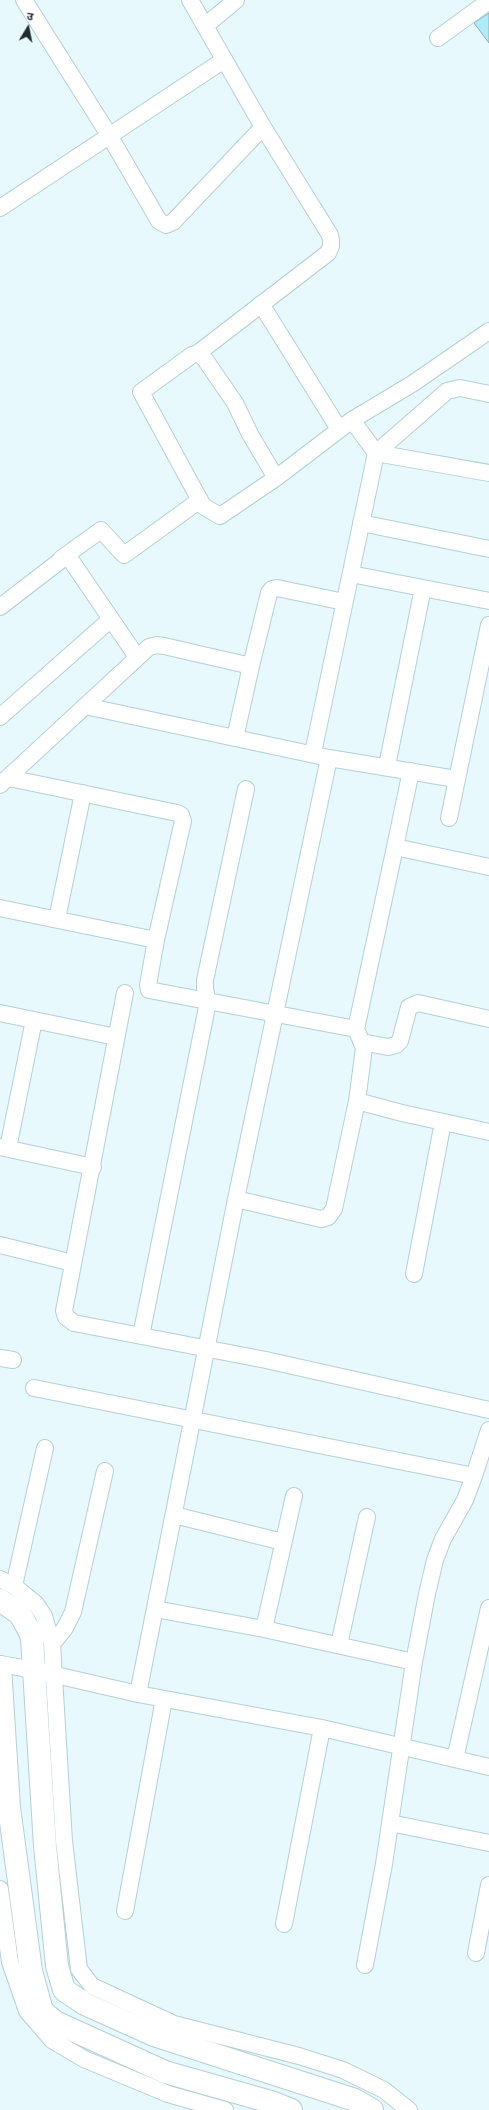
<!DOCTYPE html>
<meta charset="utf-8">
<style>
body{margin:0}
#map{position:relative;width:489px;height:2110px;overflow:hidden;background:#e7f9fd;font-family:Manrope,"Noto Sans Devanagari",sans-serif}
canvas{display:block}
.north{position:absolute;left:8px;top:8px;width:40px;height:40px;-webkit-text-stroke:3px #fff;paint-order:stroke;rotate:10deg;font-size:11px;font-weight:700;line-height:16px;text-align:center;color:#1f2b2d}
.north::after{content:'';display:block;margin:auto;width:14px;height:18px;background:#1f2b2d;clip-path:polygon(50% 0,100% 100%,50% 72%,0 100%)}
</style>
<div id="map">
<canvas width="489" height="2110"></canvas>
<div class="north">उ</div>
</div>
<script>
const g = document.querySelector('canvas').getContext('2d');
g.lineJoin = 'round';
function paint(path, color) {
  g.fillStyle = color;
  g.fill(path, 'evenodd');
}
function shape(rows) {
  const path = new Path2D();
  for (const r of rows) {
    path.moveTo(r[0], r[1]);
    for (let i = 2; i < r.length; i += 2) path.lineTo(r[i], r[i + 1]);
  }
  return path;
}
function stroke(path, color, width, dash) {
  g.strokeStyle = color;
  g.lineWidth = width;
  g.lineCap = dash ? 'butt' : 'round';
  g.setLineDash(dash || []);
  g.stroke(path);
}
const building = shape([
 [489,13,489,43,474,23,489,13]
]);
paint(building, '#aeecfa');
stroke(building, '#90acb3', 1);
const street = shape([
 [24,0,109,135,159,221,166,225,173,222,263,127],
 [190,0,263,127,330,235,331,240,331,246,328,253,198,353],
 [205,26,236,0],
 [438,38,489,1],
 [0,208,224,60],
 [261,304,339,429],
 [352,420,376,453,489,473],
 [276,478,250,434,235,403,204,358,198,353,192,355,141,392,203,506,220,516,276,478,352,420,412,384,489,331],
 [361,523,489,549],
 [62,558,101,530,124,555,200,500],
 [351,574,489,601],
 [0,607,65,557,70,559,137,657],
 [85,706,329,758,456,779],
 [0,717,111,619],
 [235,738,251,666,269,593,272,589,277,588,344,602],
 [313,753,376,453,447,391,460,388,489,394],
 [387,766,423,588],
 [9,778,177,813,181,815,183,821,156,940,148,985,149,990,356,1029],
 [0,785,149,647,157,645,164,646,251,666],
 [449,818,489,625],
 [395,847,411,771],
 [0,908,156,940],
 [57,919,83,793],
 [125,993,64,1311,66,1317,74,1323,266,1360,489,1410],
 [0,1013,116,1037],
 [362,1042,388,1047,396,1045,400,1041,409,1007,418,1003,489,1019],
 [357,1101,364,1048,356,1029,395,847,489,867],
 [0,1147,93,1167],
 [8,1148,34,1020],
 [236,1199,321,1219,328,1217,334,1209,357,1101,402,1113,489,1132],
 [0,1245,73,1263],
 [414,1274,443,1122],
 [141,1336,208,1002,205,989,205,980,246,789],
 [0,1358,13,1360],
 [34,1388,474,1476,489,1430],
 [174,1515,283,1542],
 [0,1579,14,1586,36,1604,44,1616,52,1644,64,1841,79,1969,92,1986,174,2024,299,2056,343,2070,384,2090,409,2110],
 [14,1586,45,1448],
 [155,1609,264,1629,414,1662],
 [264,1629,294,1496],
 [52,1644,65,1628,73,1612,105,1471],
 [339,1645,367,1517],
 [0,1664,34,1670,138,1694,322,1728,489,1767],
 [138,1694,236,1199,329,758],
 [455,1759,489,1608],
 [390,1823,489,1843],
 [0,1889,10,1962,27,2011,52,2040,84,2059,168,2094,225,2110],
 [125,1911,164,1699],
 [284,1924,322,1728],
 [476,1953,489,1885],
 [365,1965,384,1864,414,1662,427,1594,435,1560,443,1539,465,1500,474,1476]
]);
const secondary = shape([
 [0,1600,20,1614,29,1630,32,1638,45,1846,57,1966,64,1990,85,2004,154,2035,355,2100,372,2110],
 [0,1667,9,1807,31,1971,42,2011,55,2022,165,2072,271,2102,291,2110]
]);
stroke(street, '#b3d0d7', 18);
stroke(secondary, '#b3d0d7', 24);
stroke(street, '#fff', 16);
stroke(secondary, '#fff', 22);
</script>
